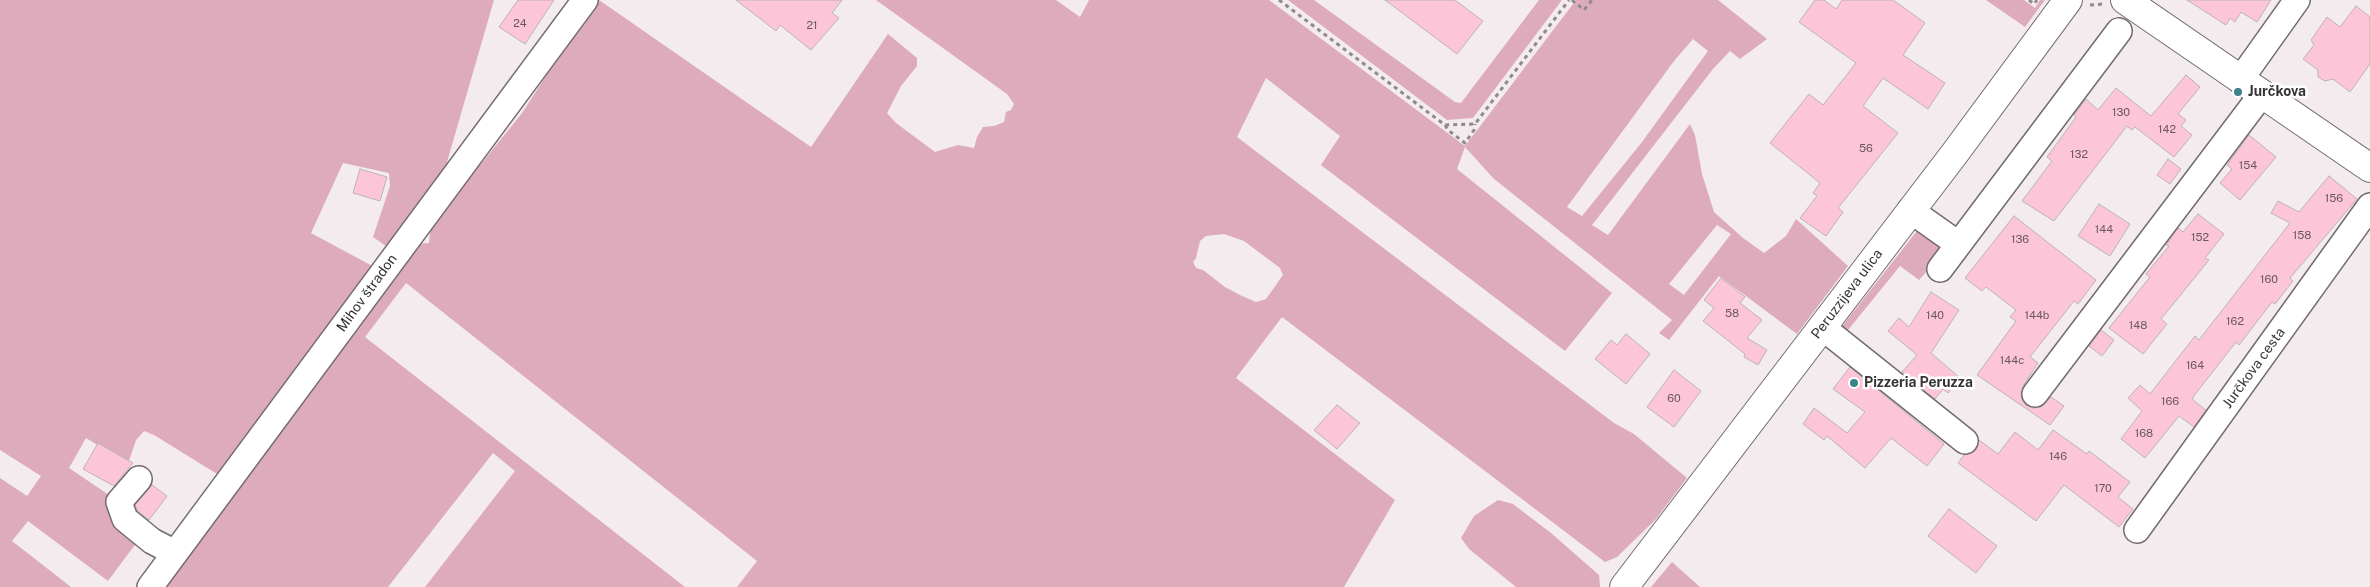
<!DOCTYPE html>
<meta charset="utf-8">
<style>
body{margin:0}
canvas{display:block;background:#f3ebed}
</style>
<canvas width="2370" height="587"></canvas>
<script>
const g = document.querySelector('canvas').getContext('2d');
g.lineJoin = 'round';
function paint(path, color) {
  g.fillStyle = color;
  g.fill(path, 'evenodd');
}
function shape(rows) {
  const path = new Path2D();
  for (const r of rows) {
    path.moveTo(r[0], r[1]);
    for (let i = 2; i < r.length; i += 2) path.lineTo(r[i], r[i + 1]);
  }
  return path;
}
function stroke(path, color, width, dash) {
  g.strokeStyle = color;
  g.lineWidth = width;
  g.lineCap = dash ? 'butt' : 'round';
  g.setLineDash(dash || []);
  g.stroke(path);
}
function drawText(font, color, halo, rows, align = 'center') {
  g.font = font + ' "Public Sans",sans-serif';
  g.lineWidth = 5;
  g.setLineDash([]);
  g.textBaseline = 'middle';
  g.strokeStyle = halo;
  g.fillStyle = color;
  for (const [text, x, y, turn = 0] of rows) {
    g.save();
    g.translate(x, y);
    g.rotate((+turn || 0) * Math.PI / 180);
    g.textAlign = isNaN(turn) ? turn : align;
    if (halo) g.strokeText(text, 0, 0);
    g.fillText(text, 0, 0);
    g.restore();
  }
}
paint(shape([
 [0,0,494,0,447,162,449,174,390,249,373,237,390,186,389,173,343,163,311,233,376,268,222,477,154,435,144,431,136,440,128,464,86,438,69,468,109,495,140,538,108,581,28,521,12,541,71,587,0,587,0,478,27,496,41,476,0,450],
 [595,0,599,0,811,147,888,34,917,58,917,66,901,86,887,113,896,123,935,152,958,145,974,148,977,137,983,127,994,126,1004,122,1006,112,1011,110,1014,104,1007,94,876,0,1056,0,1080,17,1089,0,1269,0,1465,146,1576,0,1718,0,1767,39,1740,59,1730,51,1713,69,1592,225,1608,235,1690,124,1695,135,1702,174,1714,212,1743,238,1764,253,1786,236,1796,219,1848,266,1797,334,1719,276,1669,340,1659,333,1672,320,1494,179,1465,147,1457,169,1612,293,1565,351,1321,165,1340,136,1266,78,1237,137,1614,423,1634,434,1687,478,1656,519,1617,557,1605,562,1282,317,1236,378,1395,500,1344,587,737,587,757,561,406,283,365,337,685,587,425,587,515,471,493,453,388,587,158,587,415,244,429,243,430,233,426,227,469,172,481,164,522,113],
 [1693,39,1708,51,1642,142,1582,216,1567,207,1674,61],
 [1717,225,1731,234,1684,295,1669,284],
 [1224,234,1244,241,1280,268,1283,275,1266,299,1256,302,1240,295,1225,287,1203,270,1196,268,1193,262,1196,258,1200,241,1206,236],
 [1288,0,1314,0,1455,102,1461,103,1539,0,1562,0,1473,118,1447,120],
 [1986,0,2024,0,2035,8,2040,0,2045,0,2025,27],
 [1920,227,1948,248,1919,280,1900,266,1844,335,1840,329],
 [1498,500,1513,504,1551,533,1599,575,1600,587,1516,587,1469,549,1461,538,1474,516],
 [1672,562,1700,587,1651,587]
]), '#deabbc');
const building = shape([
 [518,0,554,0,525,44,499,27,518,0],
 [736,0,842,0,832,13,839,18,811,50,780,25,776,31,736,0],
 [1385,0,1455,0,1483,21,1457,54,1385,0],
 [1815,0,1824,0,1836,9,1842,0,1893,0,1925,23,1903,55,1945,83,1928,109,1883,78,1863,106,1898,133,1838,208,1843,212,1826,236,1800,218,1817,196,1813,193,1820,183,1770,143,1809,94,1823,105,1856,63,1799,22,1815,0],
 [2187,0,2271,0,2257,22,2241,12,2235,22,2230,18,2226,25,2187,0],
 [2356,6,2370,17,2370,64,2350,92,2333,79,2325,81,2318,77,2318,70,2303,59,2314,45,2311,40,2327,17,2340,27,2356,6],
 [2186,75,2200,87,2178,114,2186,120,2181,126,2192,135,2174,157,2135,127,2132,130,2127,126,2054,221,2022,201,2052,161,2047,157,2076,117,2074,115,2086,99,2098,110,2116,88,2151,116,2186,75],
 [2249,135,2276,157,2240,200,2220,183,2232,169,2227,165,2249,135],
 [2168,159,2181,169,2170,184,2157,175,2168,159],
 [360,169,387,177,380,201,353,193,360,169],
 [2329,176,2357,199,2290,278,2293,281,2275,304,2272,302,2239,345,2236,342,2193,397,2193,400,2206,410,2194,427,2179,416,2145,458,2121,439,2142,411,2128,398,2140,385,2150,394,2195,336,2199,340,2290,223,2271,213,2278,201,2299,212,2329,176],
 [2099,204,2130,224,2110,256,2078,236,2099,204],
 [2198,214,2224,234,2205,258,2209,260,2161,319,2167,324,2143,354,2109,328,2150,277,2146,274,2169,246,2166,245,2178,228,2183,232,2198,214],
 [2014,216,2096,280,2078,304,2074,301,2030,357,2038,363,2023,386,2021,393,2022,399,2026,405,2033,408,2041,407,2051,397,2064,406,2050,425,1977,375,2016,321,2010,317,2016,310,1986,287,1982,291,1965,278,2014,216],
 [1721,278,1745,297,1740,303,1762,320,1747,338,1767,350,1758,365,1744,357,1745,354,1703,321,1714,308,1704,300,1721,278],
 [1931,292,1959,310,1931,353,1959,377,1948,393,1943,389,1935,399,1902,372,1917,355,1888,331,1899,318,1909,327,1931,292],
 [2101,330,2114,340,2102,356,2089,346,2101,330],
 [1626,334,1650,354,1626,384,1595,359,1611,340,1617,345,1626,334],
 [1850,367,1944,444,1927,466,1891,438,1865,468,1827,436,1824,440,1803,424,1814,408,1847,433,1865,412,1833,389,1850,367],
 [1674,370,1701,391,1674,427,1647,407,1674,370],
 [1337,405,1360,423,1337,449,1314,430,1337,405],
 [2053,430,2087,454,2089,451,2130,482,2118,497,2133,509,2119,527,2064,485,2036,521,1958,463,1964,455,1976,450,1979,440,1998,454,2015,432,2038,450,2053,430],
 [98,443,133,463,114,486,83,469,98,443],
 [152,485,167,496,149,520,137,510,135,505,152,485],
 [1949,509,1997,546,1976,573,1928,536,1949,509]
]);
paint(building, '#fdc5d8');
stroke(building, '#bbb3b5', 1);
const minor = shape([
 [2240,80,2297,0],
 [1910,210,1958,244],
 [1940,269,2119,31],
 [1822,327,1965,441],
 [2035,394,2262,94],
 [139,479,119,502,125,519,152,541,175,553],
 [2137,530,2370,206],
 [150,587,585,0]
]);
const major = shape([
 [2125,0,2370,168],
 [1624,587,1955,153,2068,0]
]);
stroke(minor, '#736c6f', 28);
stroke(major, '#736c6f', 30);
stroke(shape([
 [1279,0,1445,125,1475,124,1569,0],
 [1572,0,1584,10,1592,0],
 [2029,0,2034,4,2037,0],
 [2090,5,2103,4],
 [1445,125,1448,130,1465,143,1474,130,1475,124]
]), '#908a8c', 3, [4, 4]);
stroke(minor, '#fff', 25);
stroke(major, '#fff', 28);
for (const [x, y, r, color] of [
 [2238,92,5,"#3b828b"],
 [1854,383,5,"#3b828b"]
]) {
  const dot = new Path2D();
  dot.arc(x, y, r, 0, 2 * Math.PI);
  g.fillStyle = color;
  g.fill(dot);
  stroke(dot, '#fff', 2);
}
drawText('11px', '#68585d', null, [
 ["24",520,24],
 ["21",812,26],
 ["130",2121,113],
 ["142",2167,130],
 ["56",1866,149],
 ["132",2079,155],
 ["154",2248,166],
 ["156",2334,199],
 ["144",2104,230],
 ["158",2302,236],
 ["152",2200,238],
 ["136",2020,240],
 ["160",2269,280],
 ["58",1732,314],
 ["140",1935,316],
 ["144b",2037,316],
 ["162",2235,322],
 ["148",2138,326],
 ["144c",2012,361],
 ["164",2195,366],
 ["60",1674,399],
 ["166",2170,402],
 ["168",2144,434],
 ["146",2058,457],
 ["170",2103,489]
]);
drawText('bold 14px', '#363334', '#fff', [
 ["Jurčkova",2248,92],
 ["Pizzeria Peruzza",1864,383]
], 'left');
drawText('14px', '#363334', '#fff', [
 ["Mihov štradon",367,293,-54],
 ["Peruzzijeva ulica",1847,294,-53],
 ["Jurčkova cesta",2254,368,-54]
]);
</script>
